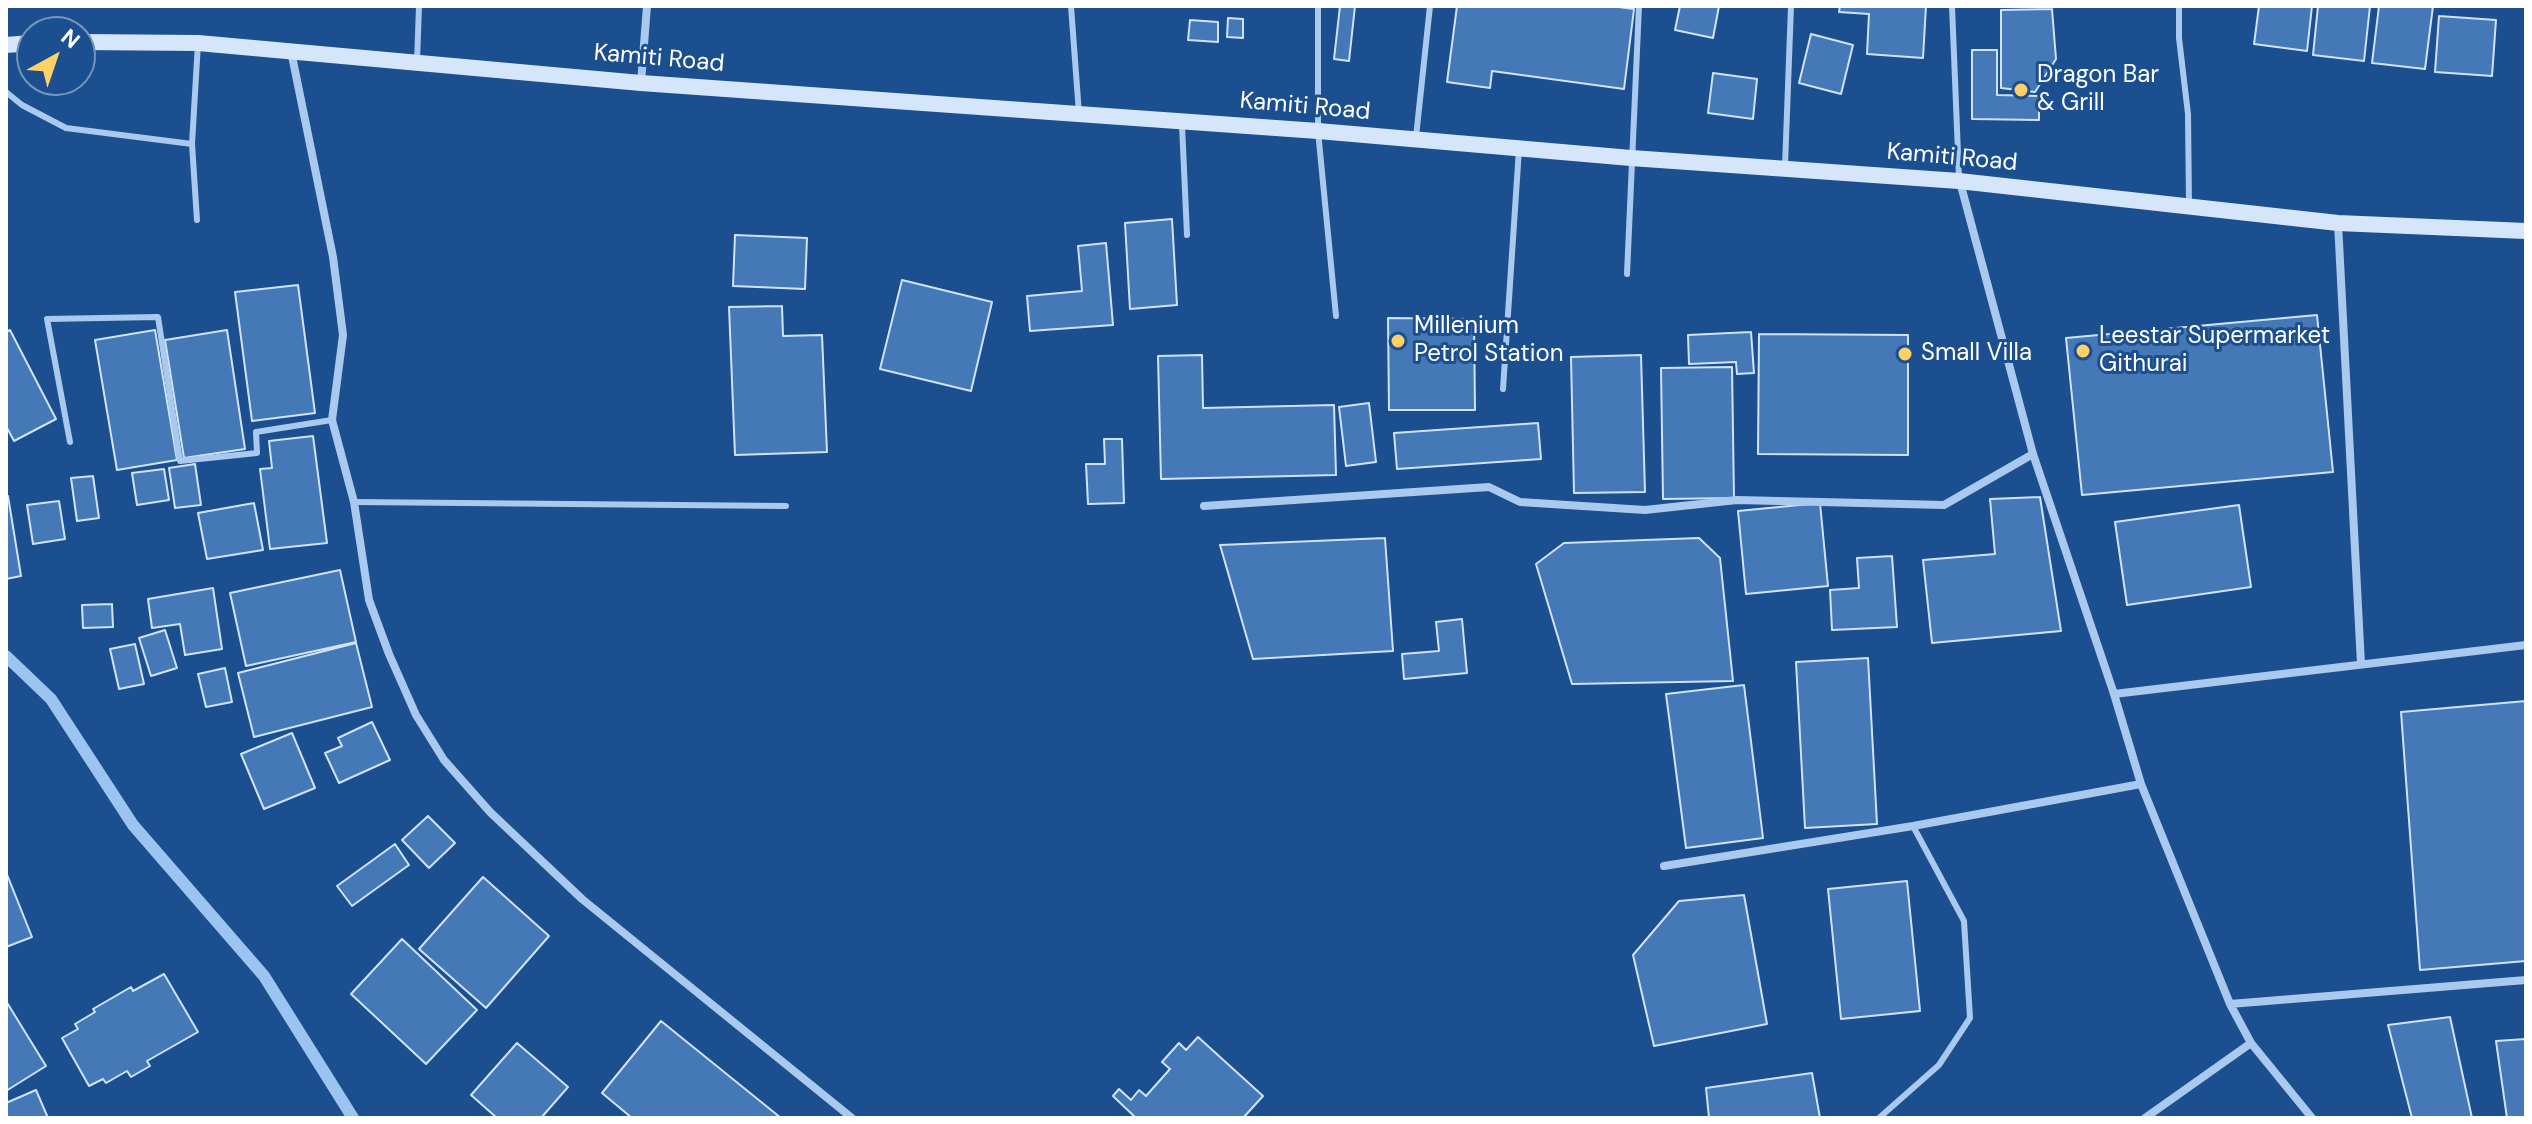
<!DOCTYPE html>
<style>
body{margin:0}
#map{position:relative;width:2532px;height:1124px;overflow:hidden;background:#1b4f8f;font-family:"DM Sans",sans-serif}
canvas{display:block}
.frame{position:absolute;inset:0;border:8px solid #fff;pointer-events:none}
.north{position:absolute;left:16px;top:16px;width:80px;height:80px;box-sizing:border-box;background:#1b4f8f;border:2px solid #7695bc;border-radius:50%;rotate:40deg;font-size:22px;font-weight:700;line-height:32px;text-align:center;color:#fff}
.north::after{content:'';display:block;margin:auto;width:28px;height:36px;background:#ffd166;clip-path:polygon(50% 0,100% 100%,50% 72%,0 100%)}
</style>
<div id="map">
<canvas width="2532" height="1124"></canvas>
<div class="frame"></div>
<div class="north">N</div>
</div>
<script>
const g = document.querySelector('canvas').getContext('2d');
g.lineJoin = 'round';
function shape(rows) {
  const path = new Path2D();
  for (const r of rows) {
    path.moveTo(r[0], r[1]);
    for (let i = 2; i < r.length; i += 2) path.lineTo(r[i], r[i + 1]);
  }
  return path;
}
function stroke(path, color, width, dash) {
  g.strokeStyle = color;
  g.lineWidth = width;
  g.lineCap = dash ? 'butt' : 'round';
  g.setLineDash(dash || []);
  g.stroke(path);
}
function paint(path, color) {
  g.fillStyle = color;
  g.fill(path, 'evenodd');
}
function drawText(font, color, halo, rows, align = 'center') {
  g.font = font + ' "DM Sans",sans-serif';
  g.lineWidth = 6;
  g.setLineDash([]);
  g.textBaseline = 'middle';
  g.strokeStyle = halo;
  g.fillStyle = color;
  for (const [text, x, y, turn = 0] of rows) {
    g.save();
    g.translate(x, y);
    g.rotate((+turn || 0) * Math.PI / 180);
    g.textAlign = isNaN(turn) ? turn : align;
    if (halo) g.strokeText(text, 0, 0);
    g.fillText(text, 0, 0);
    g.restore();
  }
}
stroke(shape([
 [6,656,51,699,133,825,264,976,353,1118]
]), '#9cc4f0', 12);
const building = shape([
 [1340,6,1355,6,1349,61,1334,59,1340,6],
 [1457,6,1611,6,1634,9,1624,89,1492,71,1490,88,1447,82,1457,6],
 [1680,6,1719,6,1713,38,1675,30,1680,6],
 [1840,6,1926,6,1923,58,1867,54,1869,14,1839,12,1840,6],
 [2259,6,2312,6,2307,51,2254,44,2259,6],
 [2318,6,2370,6,2364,61,2313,55,2318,6],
 [2379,6,2433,6,2425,69,2372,63,2379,6],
 [2052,9,2056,59,2035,92,2001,88,2001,10,2052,9],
 [2439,16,2496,20,2492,76,2435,72,2439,16],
 [1228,18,1243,19,1243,38,1227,37,1228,18],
 [1190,20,1218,22,1218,42,1188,40,1190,20],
 [1811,34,1853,45,1841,94,1799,83,1811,34],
 [1972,50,1997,50,1997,95,2039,96,2039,120,1972,119,1972,50],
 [1713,73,1757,79,1753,119,1708,113,1713,73],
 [1172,219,1177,305,1130,309,1125,223,1172,219],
 [735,235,807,238,805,289,733,286,735,235],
 [1106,243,1113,325,1030,331,1027,296,1082,291,1078,246,1106,243],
 [902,280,992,302,971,391,880,369,902,280],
 [298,285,315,413,252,421,235,292,298,285],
 [782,306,783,336,822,335,827,452,735,455,729,307,782,306],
 [2317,315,2333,472,2082,495,2066,338,2317,315],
 [1388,318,1474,319,1475,410,1389,410,1388,318],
 [10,330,56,419,14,441,6,426,6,332,10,330],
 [155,330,177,460,117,470,95,340,155,330],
 [227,330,245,449,184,458,165,340,227,330],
 [1751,332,1754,373,1737,374,1736,362,1689,364,1688,335,1751,332],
 [1759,334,1908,335,1908,455,1758,454,1759,334],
 [1202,355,1203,408,1334,405,1336,475,1161,479,1158,356,1202,355],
 [1641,355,1645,492,1574,493,1571,357,1641,355],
 [1732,367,1734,498,1663,499,1661,368,1732,367],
 [1369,403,1376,462,1346,466,1339,407,1369,403],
 [1538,423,1541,459,1397,469,1394,433,1538,423],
 [313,436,327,543,270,549,260,469,272,468,269,441,313,436],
 [1104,439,1122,439,1124,503,1088,504,1086,464,1105,464,1104,439],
 [195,464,201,505,175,508,169,468,195,464],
 [164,469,169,500,137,505,132,473,164,469],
 [93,476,99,518,77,521,71,478,93,476],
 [6,496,8,496,21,576,6,579,6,496],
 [2040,497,2061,631,1932,643,1923,560,1995,554,1990,499,2040,497],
 [59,501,65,539,33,544,27,505,59,501],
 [254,503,263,550,207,559,198,513,254,503],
 [1820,503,1828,586,1746,594,1738,511,1820,503],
 [2239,505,2251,587,2127,605,2115,522,2239,505],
 [1385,538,1393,651,1253,659,1220,545,1385,538],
 [1699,538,1720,558,1733,681,1572,684,1536,564,1564,543,1699,538],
 [1892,556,1897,627,1832,630,1830,590,1859,588,1857,558,1892,556],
 [340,570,356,642,246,666,230,593,340,570],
 [213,588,222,649,185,655,180,624,152,628,148,599,213,588],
 [112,604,113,627,83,628,82,605,112,604],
 [1462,619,1467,673,1404,679,1402,654,1439,651,1436,622,1462,619],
 [165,630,177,668,151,676,139,638,165,630],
 [356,643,372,707,254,737,238,673,356,643],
 [135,644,144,684,119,689,110,649,135,644],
 [1868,658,1877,824,1805,828,1796,662,1868,658],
 [225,668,232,702,206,707,198,674,225,668],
 [1744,685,1763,838,1686,848,1666,694,1744,685],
 [2526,701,2526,961,2420,970,2401,712,2526,701],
 [372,722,390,760,339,783,325,753,342,746,338,738,372,722],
 [292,733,315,788,264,809,241,754,292,733],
 [428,816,455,843,429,868,402,840,428,816],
 [395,844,409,865,352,906,337,886,395,844],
 [6,872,32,937,6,947,6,872],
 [483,877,549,936,486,1008,419,949,483,877],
 [1907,881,1920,1011,1841,1019,1828,889,1907,881],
 [1744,895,1767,1024,1654,1046,1633,955,1679,901,1744,895],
 [402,939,477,1010,426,1064,351,994,402,939],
 [164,974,198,1032,147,1061,150,1066,131,1077,127,1071,106,1083,103,1079,89,1086,62,1038,78,1029,75,1024,95,1012,93,1009,131,987,133,991,164,974],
 [6,1001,46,1066,6,1091,6,1001],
 [2450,1017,2472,1118,2412,1118,2388,1025,2450,1017],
 [661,1021,781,1118,632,1118,602,1093,661,1021],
 [1198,1037,1263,1096,1243,1118,1136,1118,1113,1096,1119,1089,1131,1100,1139,1090,1146,1096,1170,1069,1162,1062,1179,1043,1186,1050,1198,1037],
 [2526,1039,2526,1118,2507,1118,2496,1041,2526,1039],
 [517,1043,568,1087,541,1118,497,1118,471,1095,517,1043],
 [1812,1073,1820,1118,1709,1118,1706,1088,1812,1073],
 [36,1090,48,1118,6,1118,6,1103,36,1090]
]);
paint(building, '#4478b7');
stroke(building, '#cfe3fa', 2);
stroke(shape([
 [1071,6,1079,114],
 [1318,6,1318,131,1336,316],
 [1952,6,1959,178],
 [2179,6,2179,38,2188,114,2189,205],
 [417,62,419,6],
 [6,92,22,105,66,128,192,144],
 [1182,125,1187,235],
 [1416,137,1430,6],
 [1785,166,1791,6],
 [197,220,192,144,198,43],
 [1627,274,1639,6],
 [1503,389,1519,149],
 [70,442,47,319,158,317,180,461,257,453,256,432,332,420],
 [354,502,786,506],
 [1879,1118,1939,1065,1970,1018,1964,921,1913,826]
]), '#a9c9ee', 6);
stroke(shape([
 [291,51,333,257,343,335,332,420,354,502,369,600,389,654,416,715,444,760,490,812,582,899,852,1118],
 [641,83,647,6],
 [1960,182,2033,454,2114,694,2141,784,2230,1004,2251,1043,2312,1118],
 [2338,223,2361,664],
 [1204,506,1489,487,1520,502,1645,510,1737,500,1944,505,2033,454],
 [2114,694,2526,645],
 [1664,866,1913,826,2141,784],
 [2230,1004,2526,980],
 [2145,1118,2251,1043]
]), '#a9c9ee', 8);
stroke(shape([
 [80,42,198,43,641,83,1318,131,1631,158,1959,181,2338,223,2526,231],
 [6,45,32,43]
]), '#d6e6fa', 16);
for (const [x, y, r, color] of [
 [2021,90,8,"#ffd166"],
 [1398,341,8,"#ffd166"],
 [2083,351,8,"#ffd166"],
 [1905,354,8,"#ffd166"]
]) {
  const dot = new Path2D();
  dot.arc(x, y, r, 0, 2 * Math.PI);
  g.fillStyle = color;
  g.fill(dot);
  stroke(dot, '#1b4f8f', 3);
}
drawText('24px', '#fff', '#1b4f8f', [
 ["Kamiti Road",659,59,5],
 ["Kamiti Road",1305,107,5],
 ["Kamiti Road",1952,158,5]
]);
drawText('24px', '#fff', '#1b4f8f', [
 ["Dragon Bar",2037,76],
 ["& Grill",2037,104],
 ["Millenium",1414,327],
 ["Petrol Station",1414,355],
 ["Leestar Supermarket",2099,337],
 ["Githurai",2099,365],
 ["Small Villa",1921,354]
], 'left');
</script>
